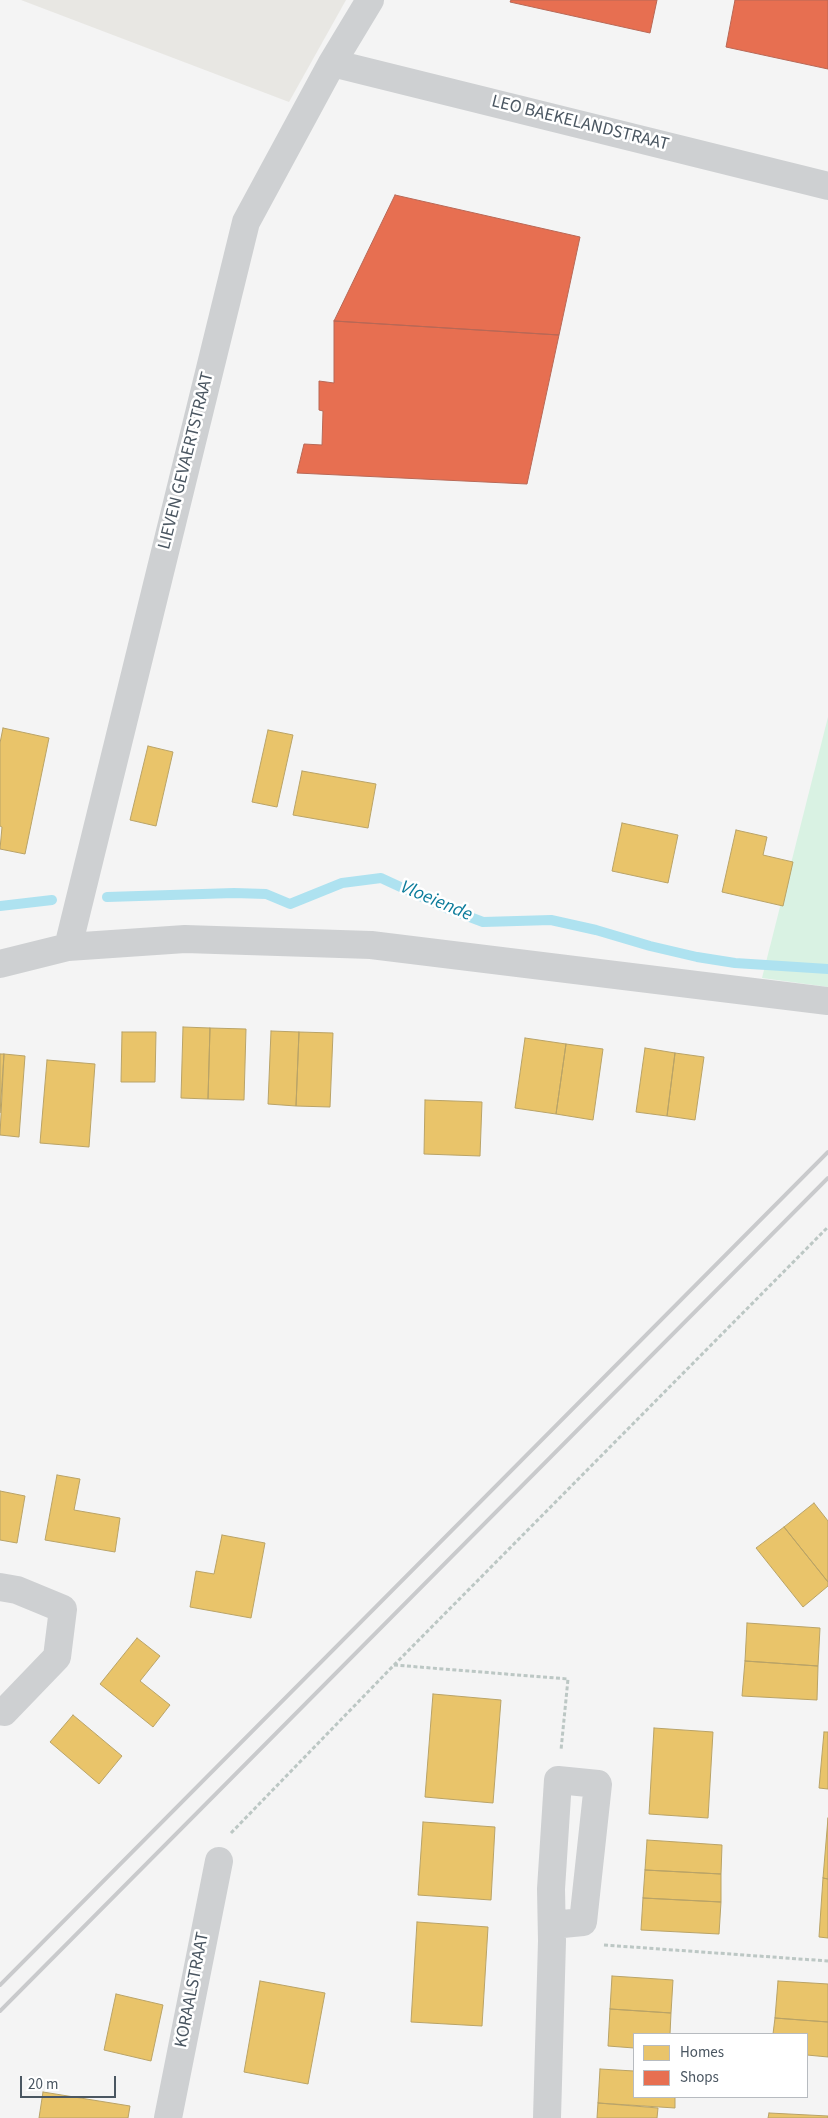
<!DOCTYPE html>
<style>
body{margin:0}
#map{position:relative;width:828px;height:2118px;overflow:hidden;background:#f4f4f4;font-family:"Source Sans 3",sans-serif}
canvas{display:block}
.legend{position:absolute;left:633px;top:2033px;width:175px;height:65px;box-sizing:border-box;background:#fff;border:1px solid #b7bbc0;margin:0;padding:6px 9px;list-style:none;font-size:15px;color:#4a5661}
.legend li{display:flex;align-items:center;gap:10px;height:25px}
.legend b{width:25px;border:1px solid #b7bbc0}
.scale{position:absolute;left:20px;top:2076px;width:96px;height:22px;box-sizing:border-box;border:2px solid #4a5661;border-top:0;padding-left:6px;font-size:15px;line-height:18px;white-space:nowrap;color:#4a5661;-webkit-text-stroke:4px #fff;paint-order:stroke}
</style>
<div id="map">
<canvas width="828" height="2118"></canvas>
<ul class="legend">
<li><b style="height:14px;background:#e9c46a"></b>Homes</li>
<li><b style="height:14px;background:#e76f51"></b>Shops</li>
</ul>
<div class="scale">20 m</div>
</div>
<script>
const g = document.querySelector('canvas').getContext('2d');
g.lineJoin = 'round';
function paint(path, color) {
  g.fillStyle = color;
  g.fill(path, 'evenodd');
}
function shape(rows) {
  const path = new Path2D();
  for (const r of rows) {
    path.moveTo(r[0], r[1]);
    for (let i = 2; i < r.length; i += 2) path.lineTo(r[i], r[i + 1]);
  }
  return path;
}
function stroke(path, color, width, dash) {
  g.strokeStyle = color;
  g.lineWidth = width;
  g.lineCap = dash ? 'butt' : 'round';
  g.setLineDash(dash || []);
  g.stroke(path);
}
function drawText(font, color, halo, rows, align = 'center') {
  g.font = font + ' "Source Sans 3",sans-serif';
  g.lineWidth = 5;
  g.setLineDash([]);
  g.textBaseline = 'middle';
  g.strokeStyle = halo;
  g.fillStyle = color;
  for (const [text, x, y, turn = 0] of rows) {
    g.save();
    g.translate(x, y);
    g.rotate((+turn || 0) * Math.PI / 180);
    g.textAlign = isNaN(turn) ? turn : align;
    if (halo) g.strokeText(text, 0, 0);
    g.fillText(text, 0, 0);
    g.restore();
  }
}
paint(shape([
 [21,0,346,0,289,102]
]), '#e8e7e3');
paint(shape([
 [828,717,828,987,762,978]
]), '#d9f2e3');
const homes = shape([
 [3,728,49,738,25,854,0,849,2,827,0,826,0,743,3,728],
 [268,730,293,735,277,807,252,802,268,730],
 [148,746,173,752,156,826,130,820,148,746],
 [302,771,376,784,368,828,293,815,302,771],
 [622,823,678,835,668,883,612,871,622,823],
 [736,830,767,837,763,855,793,862,783,906,722,892,736,830],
 [183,1027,210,1028,208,1099,181,1098,183,1027],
 [210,1028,246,1029,244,1100,208,1099,210,1028],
 [271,1031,299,1032,296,1106,268,1104,271,1031],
 [122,1032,156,1032,155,1082,121,1082,122,1032],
 [299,1032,333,1033,330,1107,296,1106,299,1032],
 [525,1038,566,1044,556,1114,515,1108,525,1038],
 [566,1044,603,1049,593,1120,556,1114,566,1044],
 [645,1048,675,1053,667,1116,636,1112,645,1048],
 [675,1053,704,1057,695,1120,667,1116,675,1053],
 [0,1054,4,1054,0,1113,0,1054],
 [4,1054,25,1056,19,1137,0,1135,4,1054],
 [47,1060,95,1064,89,1147,40,1143,47,1060],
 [425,1100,482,1102,480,1156,424,1154,425,1100],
 [57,1475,80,1479,74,1510,120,1518,115,1552,45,1540,57,1475],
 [0,1491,25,1496,17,1543,0,1540,0,1491],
 [814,1503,828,1521,828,1582,784,1527,814,1503],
 [784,1527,828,1582,828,1586,803,1607,756,1548,784,1527],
 [222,1535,265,1543,251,1618,190,1607,196,1571,214,1574,222,1535],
 [747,1623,820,1628,818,1666,745,1661,747,1623],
 [137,1638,160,1656,140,1681,170,1705,153,1727,100,1684,137,1638],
 [745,1661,818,1666,817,1700,742,1696,745,1661],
 [433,1694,501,1700,493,1803,425,1797,433,1694],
 [73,1715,122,1756,99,1784,50,1742,73,1715],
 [654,1728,713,1732,708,1818,649,1814,654,1728],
 [824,1732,828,1732,828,1789,819,1788,824,1732],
 [828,1818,828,1879,823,1878,828,1818],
 [423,1822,495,1827,491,1900,418,1895,423,1822],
 [647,1840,722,1845,721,1874,645,1870,647,1840],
 [645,1870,721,1874,721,1902,643,1898,645,1870],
 [823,1878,828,1879,828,1938,819,1937,823,1878],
 [643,1898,721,1902,719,1934,641,1930,643,1898],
 [417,1922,488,1927,482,2026,411,2022,417,1922],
 [612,1976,673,1980,671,2013,610,2009,612,1976],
 [260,1981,325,1993,308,2084,244,2072,260,1981],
 [778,1981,828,1984,828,2022,775,2018,778,1981],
 [116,1994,163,2005,151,2061,104,2050,116,1994],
 [610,2009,671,2013,670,2034,634,2034,634,2048,608,2046,610,2009],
 [775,2018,828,2022,828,2057,807,2055,807,2034,773,2034,775,2018],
 [600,2069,634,2071,634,2097,675,2097,675,2108,598,2103,600,2069],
 [43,2092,130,2106,128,2118,39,2118,43,2092],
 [598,2103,658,2108,657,2118,597,2118,598,2103],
 [769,2113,828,2116,828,2118,768,2118,769,2113]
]);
paint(homes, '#e9c46a');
stroke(homes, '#b9a367', 1);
const shops = shape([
 [511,0,657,0,650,33,510,2,511,0],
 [735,0,828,0,828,69,726,47,735,0],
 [395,195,580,237,559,335,334,321,395,195],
 [334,321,559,335,527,484,297,473,304,444,322,445,323,411,319,410,319,381,334,383,334,321]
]);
paint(shops, '#e76f51');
stroke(shops, '#b86856', 1);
stroke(shape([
 [107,897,234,893,266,894,290,904,342,883,381,878,446,908,483,922,551,920,596,930,650,946,697,957,735,963,828,969],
 [0,906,52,900]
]), '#aee2f0', 10);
stroke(shape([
 [394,1665,568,1679,561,1750],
 [231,1833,394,1665,828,1227],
 [604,1945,828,1961]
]), '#bcc7c4', 3, [4, 2.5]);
stroke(shape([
 [332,63,828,186],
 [68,947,246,222,332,63,370,0],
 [0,964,68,947,185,939,371,945,828,1001],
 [0,1587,17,1590,63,1609,57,1657,4,1712,0,1711],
 [168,2118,219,1861],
 [547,2118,552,1941,551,1889,558,1780,598,1784,583,1922,552,1925]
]), '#ced0d2', 28);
stroke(shape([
 [0,1985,828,1152],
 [0,2011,828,1178]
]), '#c9cacc', 4);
drawText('18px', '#4a5661', '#fff', [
 ["LEO BAEKELANDSTRAAT",580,124,14],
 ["LIEVEN GEVAERTSTRAAT",187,461,-76],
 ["KORAALSTRAAT",193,1990,-79]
]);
drawText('italic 19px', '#0c7c9b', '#fff', [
 ["Vloeiende",436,902,23]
]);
</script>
